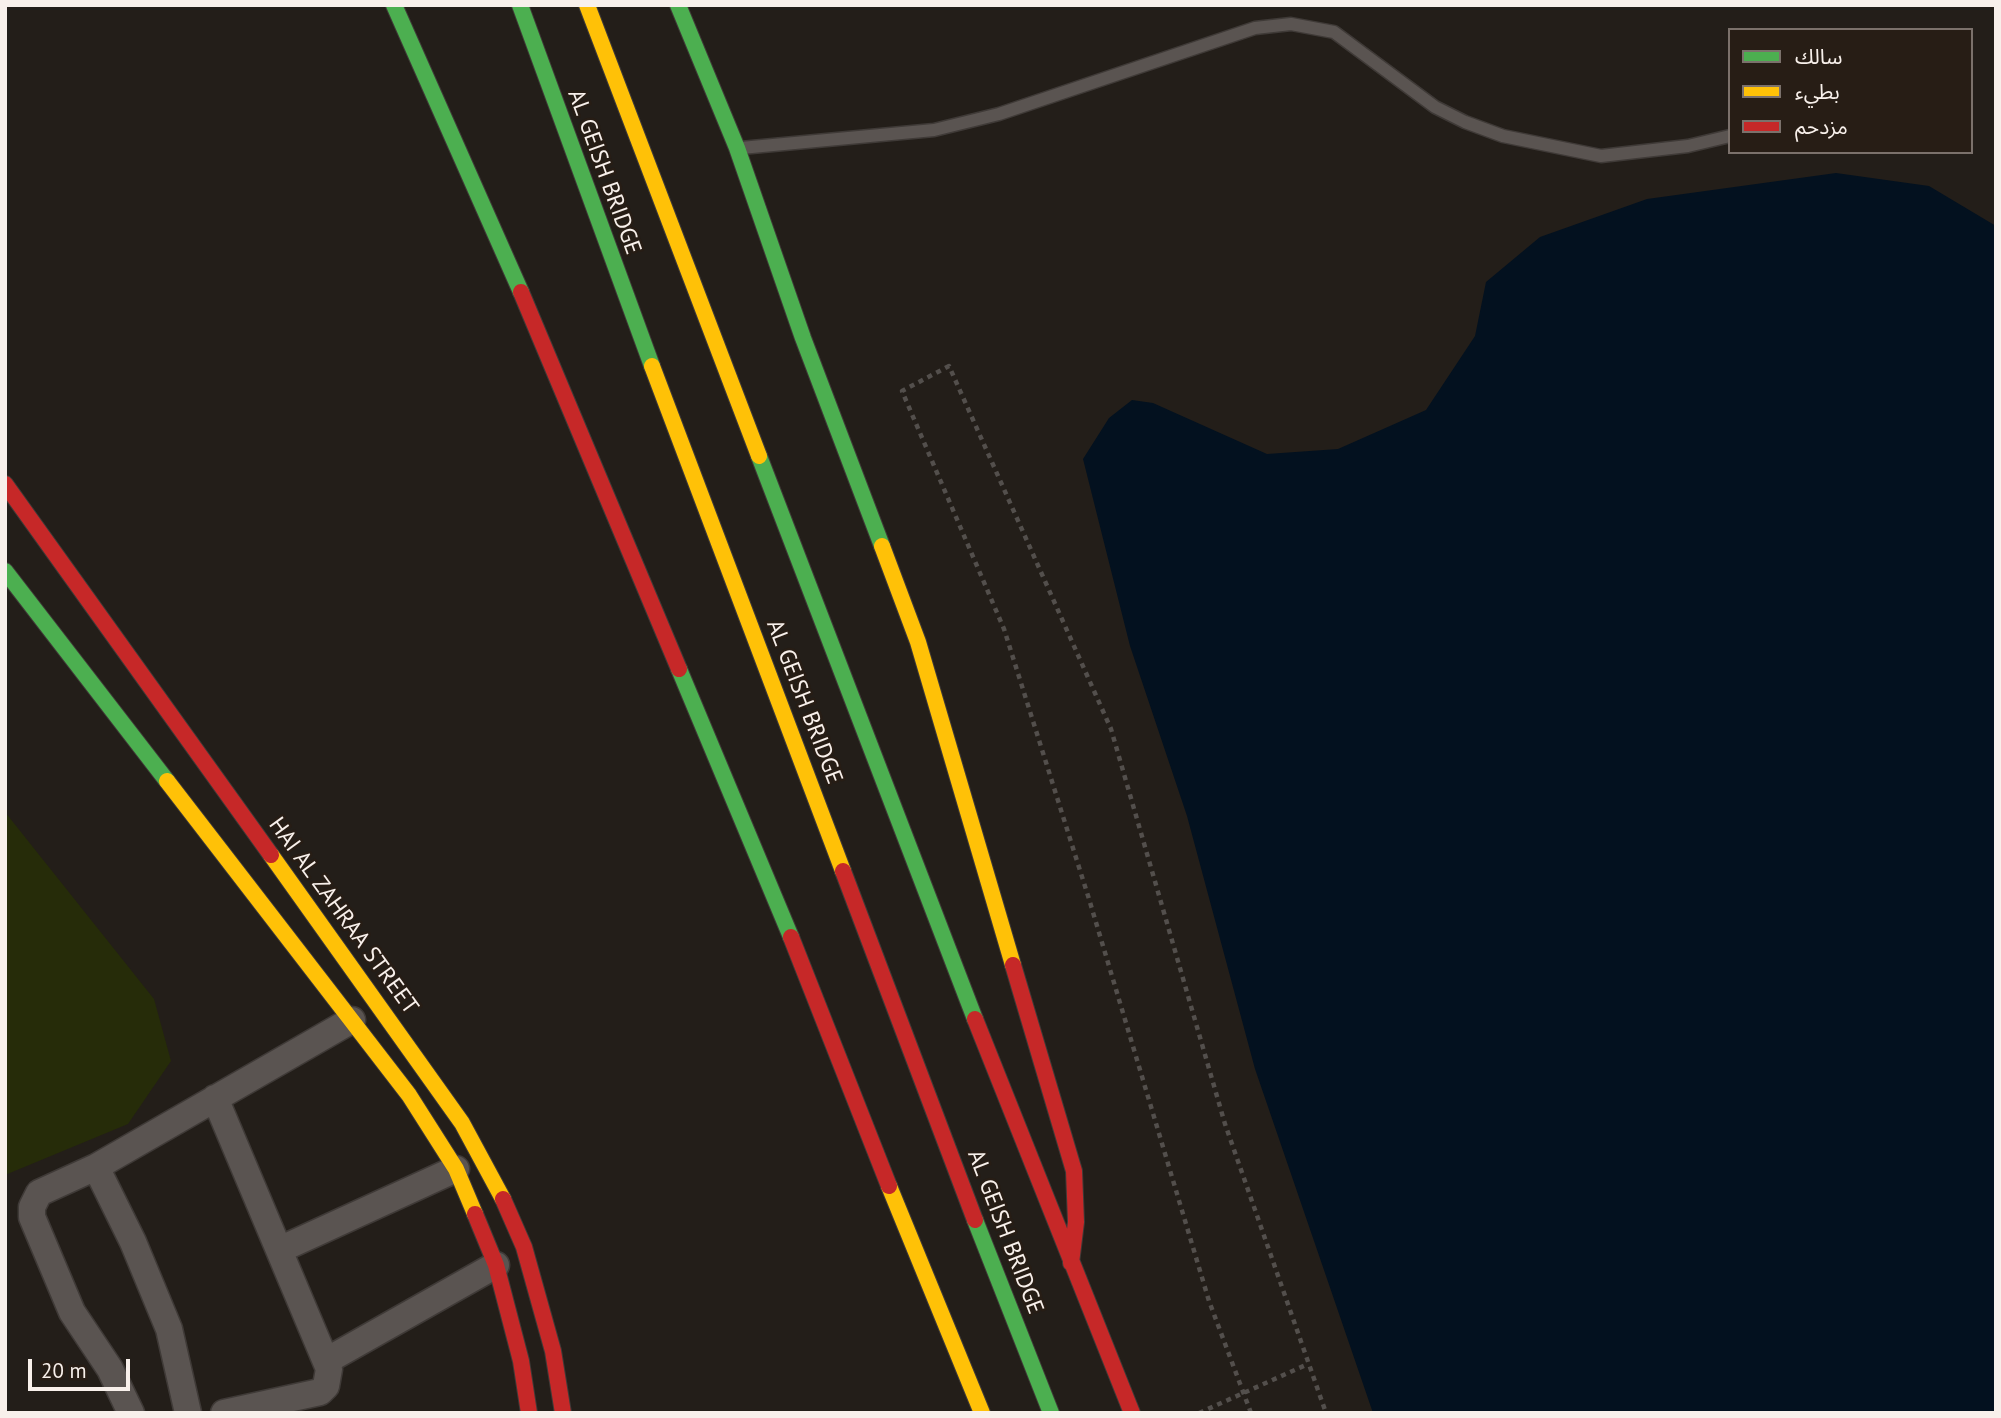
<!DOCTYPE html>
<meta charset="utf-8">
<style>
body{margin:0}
#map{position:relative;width:2001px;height:1418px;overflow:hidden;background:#231e19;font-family:"PT Sans","Noto Sans Arabic",sans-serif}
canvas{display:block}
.frame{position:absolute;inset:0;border:7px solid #f8f0eb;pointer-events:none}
.legend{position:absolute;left:1728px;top:28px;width:245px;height:126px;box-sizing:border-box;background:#271d15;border:2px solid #7b716b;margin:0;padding:9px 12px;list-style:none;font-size:21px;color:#f8f0eb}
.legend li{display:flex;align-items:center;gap:14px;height:35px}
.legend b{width:35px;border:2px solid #7b716b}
.scale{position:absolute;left:28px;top:1359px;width:102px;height:32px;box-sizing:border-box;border:4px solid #f8f0eb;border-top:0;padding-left:9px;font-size:21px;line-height:24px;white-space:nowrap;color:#f8f0eb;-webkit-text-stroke:5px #271d15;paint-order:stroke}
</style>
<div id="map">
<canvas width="2001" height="1418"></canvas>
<div class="frame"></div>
<ul class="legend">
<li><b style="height:9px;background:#4caf50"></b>سالك</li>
<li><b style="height:9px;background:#ffc107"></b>بطيء</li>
<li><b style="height:9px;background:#c62828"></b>مزدحم</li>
</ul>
<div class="scale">20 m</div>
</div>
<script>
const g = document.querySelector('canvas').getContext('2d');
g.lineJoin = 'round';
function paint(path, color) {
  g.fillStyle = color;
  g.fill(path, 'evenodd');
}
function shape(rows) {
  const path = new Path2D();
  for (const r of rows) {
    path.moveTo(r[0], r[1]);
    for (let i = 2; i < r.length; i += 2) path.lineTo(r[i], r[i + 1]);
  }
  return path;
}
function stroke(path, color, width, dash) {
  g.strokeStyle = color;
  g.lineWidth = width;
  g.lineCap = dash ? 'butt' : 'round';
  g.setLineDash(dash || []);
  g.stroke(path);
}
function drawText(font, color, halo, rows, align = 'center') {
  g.font = font + ' "PT Sans",sans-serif';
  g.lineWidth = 5;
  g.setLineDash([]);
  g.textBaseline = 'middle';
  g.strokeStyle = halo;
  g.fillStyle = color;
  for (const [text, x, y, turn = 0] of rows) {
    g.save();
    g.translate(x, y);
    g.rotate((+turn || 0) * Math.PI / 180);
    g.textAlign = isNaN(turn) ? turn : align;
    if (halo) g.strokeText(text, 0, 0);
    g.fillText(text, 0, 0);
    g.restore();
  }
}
paint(shape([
 [5,812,154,999,171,1061,128,1124,5,1175]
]), '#262c09');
paint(shape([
 [1836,173,1929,186,1996,226,1996,1413,1373,1413,1255,1069,1187,816,1130,646,1083,459,1109,418,1132,400,1153,403,1267,454,1338,449,1426,410,1475,336,1486,282,1540,237,1647,199]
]), '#03111f');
const lane = shape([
 [741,148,934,130,999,114,1255,28,1291,24,1334,32,1435,107,1465,122,1503,136,1601,156,1688,146,1730,136]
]);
const street = shape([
 [215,1098,329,1369,326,1386,320,1392,224,1413],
 [96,1167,39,1193,32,1207,32,1217,72,1312,110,1369,131,1413],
 [279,1250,456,1169],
 [326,1361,496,1265],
 [188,1413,169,1329,133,1242,96,1167,352,1020]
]);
const fast = shape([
 [394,5,521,292],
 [520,5,652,366],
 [678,5,737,148,803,338,882,546],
 [759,456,975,1019],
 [5,571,167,781],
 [679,669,791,937],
 [975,1220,1051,1413]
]);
const slow = shape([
 [587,5,759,456],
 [652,366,843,871],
 [882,546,918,642,1013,965],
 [167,781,409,1095,456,1169,475,1214],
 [271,855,462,1123,503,1199],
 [889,1186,982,1413]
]);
const jam = shape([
 [521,292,679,669],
 [5,484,271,855],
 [843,871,975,1220],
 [791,937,889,1186],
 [1013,965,1074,1171,1076,1222,1071,1263],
 [975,1019,1132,1413],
 [503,1199,524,1247,553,1351,563,1413],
 [475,1214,496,1265,521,1361,529,1413]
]);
stroke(lane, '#3f3a37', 15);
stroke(street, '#3f3a37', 29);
stroke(fast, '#3f3a37', 18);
stroke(slow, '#3f3a37', 18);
stroke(jam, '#3f3a37', 18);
stroke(shape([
 [1199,1413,1308,1364],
 [1251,1413,1209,1301,1089,899,1004,629,902,391,949,366,1111,729,1225,1124,1326,1413]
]), '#534f4c', 4.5, [5, 5]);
stroke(lane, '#5a5451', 12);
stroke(street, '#5a5451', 26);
stroke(fast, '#4caf50', 16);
stroke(slow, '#ffc107', 16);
stroke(jam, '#c62828', 16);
drawText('23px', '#f8f0eb', '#271d15', [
 ["AL GEISH BRIDGE",604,172,70],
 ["AL GEISH BRIDGE",804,702,69],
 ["HAI AL ZAHRAA STREET",343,916,54],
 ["AL GEISH BRIDGE",1005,1232,69]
]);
</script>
